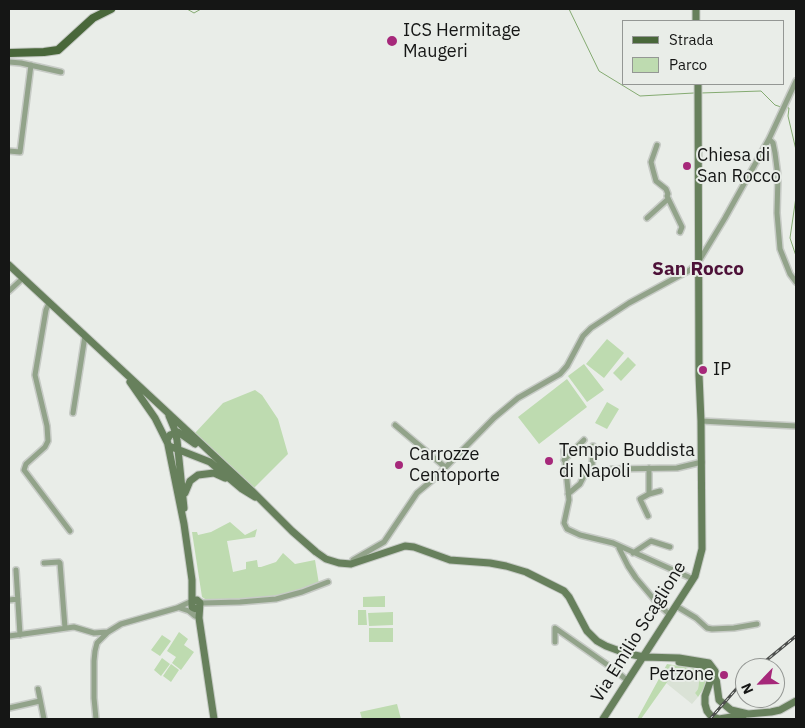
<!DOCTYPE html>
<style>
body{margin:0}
#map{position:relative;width:805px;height:728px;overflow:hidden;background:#e9ede8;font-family:"IBM Plex Sans",sans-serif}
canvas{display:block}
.frame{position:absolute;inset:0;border:10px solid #151615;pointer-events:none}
.legend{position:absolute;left:622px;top:20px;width:162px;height:65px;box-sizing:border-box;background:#e9ede8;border:1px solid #949794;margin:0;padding:6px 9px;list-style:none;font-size:15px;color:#151615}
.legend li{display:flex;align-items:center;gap:10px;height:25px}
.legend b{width:25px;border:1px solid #949794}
.north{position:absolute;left:735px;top:658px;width:50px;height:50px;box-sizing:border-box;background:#e9ede8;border:1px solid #949794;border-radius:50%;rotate:246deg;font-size:14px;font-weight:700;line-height:20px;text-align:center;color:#151615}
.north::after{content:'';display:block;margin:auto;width:18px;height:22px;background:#a6287a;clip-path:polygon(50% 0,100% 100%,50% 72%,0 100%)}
</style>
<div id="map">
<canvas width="805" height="728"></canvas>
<div class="frame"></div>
<ul class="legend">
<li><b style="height:6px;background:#49673a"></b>Strada</li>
<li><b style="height:14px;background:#bedbb0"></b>Parco</li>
</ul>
<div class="north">N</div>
</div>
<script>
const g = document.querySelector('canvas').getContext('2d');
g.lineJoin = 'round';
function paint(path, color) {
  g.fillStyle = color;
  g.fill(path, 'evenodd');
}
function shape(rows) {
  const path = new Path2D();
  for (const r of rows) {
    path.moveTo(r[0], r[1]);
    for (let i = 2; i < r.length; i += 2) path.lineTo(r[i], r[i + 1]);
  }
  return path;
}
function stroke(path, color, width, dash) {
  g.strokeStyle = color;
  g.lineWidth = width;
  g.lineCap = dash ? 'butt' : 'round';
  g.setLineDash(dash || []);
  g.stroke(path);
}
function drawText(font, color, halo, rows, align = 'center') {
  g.font = font + ' "IBM Plex Sans",sans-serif';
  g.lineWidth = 4;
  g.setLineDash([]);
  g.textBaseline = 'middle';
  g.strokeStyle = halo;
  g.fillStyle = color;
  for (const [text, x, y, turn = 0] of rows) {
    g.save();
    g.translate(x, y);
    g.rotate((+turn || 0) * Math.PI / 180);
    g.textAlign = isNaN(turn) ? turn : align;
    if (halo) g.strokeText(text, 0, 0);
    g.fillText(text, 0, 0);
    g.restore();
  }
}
paint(shape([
 [675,671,700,676,698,689,695,693,698,697,692,704,666,683]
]), '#dae2d6');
paint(shape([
 [607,339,624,353,604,378,586,364],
 [628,357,636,365,621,381,613,373],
 [584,364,604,390,587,402,568,376],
 [567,379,587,407,539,444,518,417],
 [255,390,262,395,278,419,288,454,254,488,195,433,223,403],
 [607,402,619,409,607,429,595,423],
 [230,522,245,535,257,529,255,537,227,541,233,572,246,569,246,562,257,560,258,567,261,567,276,562,283,553,295,564,315,560,319,584,287,594,259,598,220,600,205,599,202,597,192,532,197,532,198,535,211,532],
 [385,596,385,607,363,607,363,597],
 [358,610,366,610,367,625,358,625],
 [393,612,393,625,369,626,368,613],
 [369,628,393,628,393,642,369,642],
 [179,632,188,639,184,645,194,652,181,670,172,663,176,657,167,651],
 [162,635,171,641,160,656,151,650],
 [162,658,170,664,161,676,154,670],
 [171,664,179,670,171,682,163,676],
 [667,664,703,670,705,673,706,679,704,688,698,697,695,693,698,689,700,676,675,671,641,719,637,719],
 [397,704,401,719,362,719,360,712]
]), '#bedbb0');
stroke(shape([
 [187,9,194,13,201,9],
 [569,9,599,71,640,96,694,93],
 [701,93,761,91,775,105,781,107],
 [785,107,789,108,788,116,796,150],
 [796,197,790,238,796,256]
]), '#84aa71', 1);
const street = shape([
 [9,62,21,63,61,72],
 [769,139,773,143,775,153,778,176,777,213,780,249,790,274,796,282],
 [657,145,651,162,653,170,656,181,666,189,668,194,667,196,682,227,680,232],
 [9,151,20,152,31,65],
 [647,218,668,199],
 [9,291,23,278],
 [49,303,46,310,35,375,47,426,48,441,45,447,26,464,24,470,70,531],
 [73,413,85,336],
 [701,421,796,426],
 [395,425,445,467],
 [564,451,569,500,564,523,567,529,580,535,613,543,693,579],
 [564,460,584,440],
 [612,469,677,468,702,462],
 [568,494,580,484,584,476,592,468,593,446],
 [649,494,660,491],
 [648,516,640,499,649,494,649,468],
 [619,548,628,566,636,578,658,604,670,615],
 [633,553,651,541,670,547],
 [353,560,384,542,417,493,435,478,494,418,518,398,560,374,567,366,583,336,591,328,629,303,690,270,699,261,725,218,769,139,796,81],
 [44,563,59,562,60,563,65,628],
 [16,570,20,635],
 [9,600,18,599],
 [199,601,203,603,240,602,276,599,302,592,328,582],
 [676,606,696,618,707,628,712,629,734,628,757,624],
 [180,608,189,611,195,616],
 [9,636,74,627,94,633,108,632],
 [555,642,555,628,612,668,628,681],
 [38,689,44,719],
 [9,708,40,701],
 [96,719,94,698,94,661,95,651,97,643,108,632,121,624,177,608,192,601]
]);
const secondary = shape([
 [696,9,696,21],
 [9,265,252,491,292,531,316,552,326,559,339,563,351,564,405,546,414,547,450,560,490,563,506,566,526,572,564,591,569,597,587,631,597,641,606,646,625,653,644,657,679,658,709,663,715,671,719,700,731,710,748,714,771,712,780,710,796,701],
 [130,382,155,418,169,446,210,462,242,489,255,497],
 [169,416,174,428,177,440,184,508],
 [185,493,190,481,198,475,214,473,225,478],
 [192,601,192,580,184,524,167,440,170,435,178,432,195,444],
 [199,607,196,609,192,607,192,601,197,600,200,603,199,618,214,719],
 [679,662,701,665,708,670,710,682,705,696,705,704,707,711,711,716,719,719,744,715],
 [603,719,688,587,695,576,702,549,701,421,699,375,698,84]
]);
const primary = shape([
 [9,53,44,52,58,50,93,18,111,9]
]);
stroke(street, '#c7cbc6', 8);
stroke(secondary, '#c7cbc6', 9);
stroke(primary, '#c7cbc6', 10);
stroke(street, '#92a38a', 5);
stroke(secondary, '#67805c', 7);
stroke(primary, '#49673a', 8);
const rail = shape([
 [757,668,796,636],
 [710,719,745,679]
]);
stroke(rail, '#4c4e4c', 3);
stroke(rail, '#e9ede8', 1, [4]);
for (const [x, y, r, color] of [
 [392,41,6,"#a6287a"],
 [687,166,5,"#a6287a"],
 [703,370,5,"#a6287a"],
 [549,461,5,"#a6287a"],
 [399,465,5,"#a6287a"],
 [724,675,5,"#a6287a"]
]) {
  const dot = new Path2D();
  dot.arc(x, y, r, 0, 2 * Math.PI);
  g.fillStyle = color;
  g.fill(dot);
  stroke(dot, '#e9ede8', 2);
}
drawText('18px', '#151615', '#e9ede8', [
 ["ICS Hermitage",403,31],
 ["Maugeri",403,52],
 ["Chiesa di",697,156],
 ["San Rocco",697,177],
 ["IP",713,370],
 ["Tempio Buddista",559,451],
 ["di Napoli",559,472],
 ["Carrozze",409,455],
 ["Centoporte",409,476],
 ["Petzone",714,675,"right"]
], 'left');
drawText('18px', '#151615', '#e9ede8', [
 ["Via Emilio Scaglione",639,632,-58]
]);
drawText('bold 19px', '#4d1138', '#e9ede8', [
 ["San Rocco",698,270]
]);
</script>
